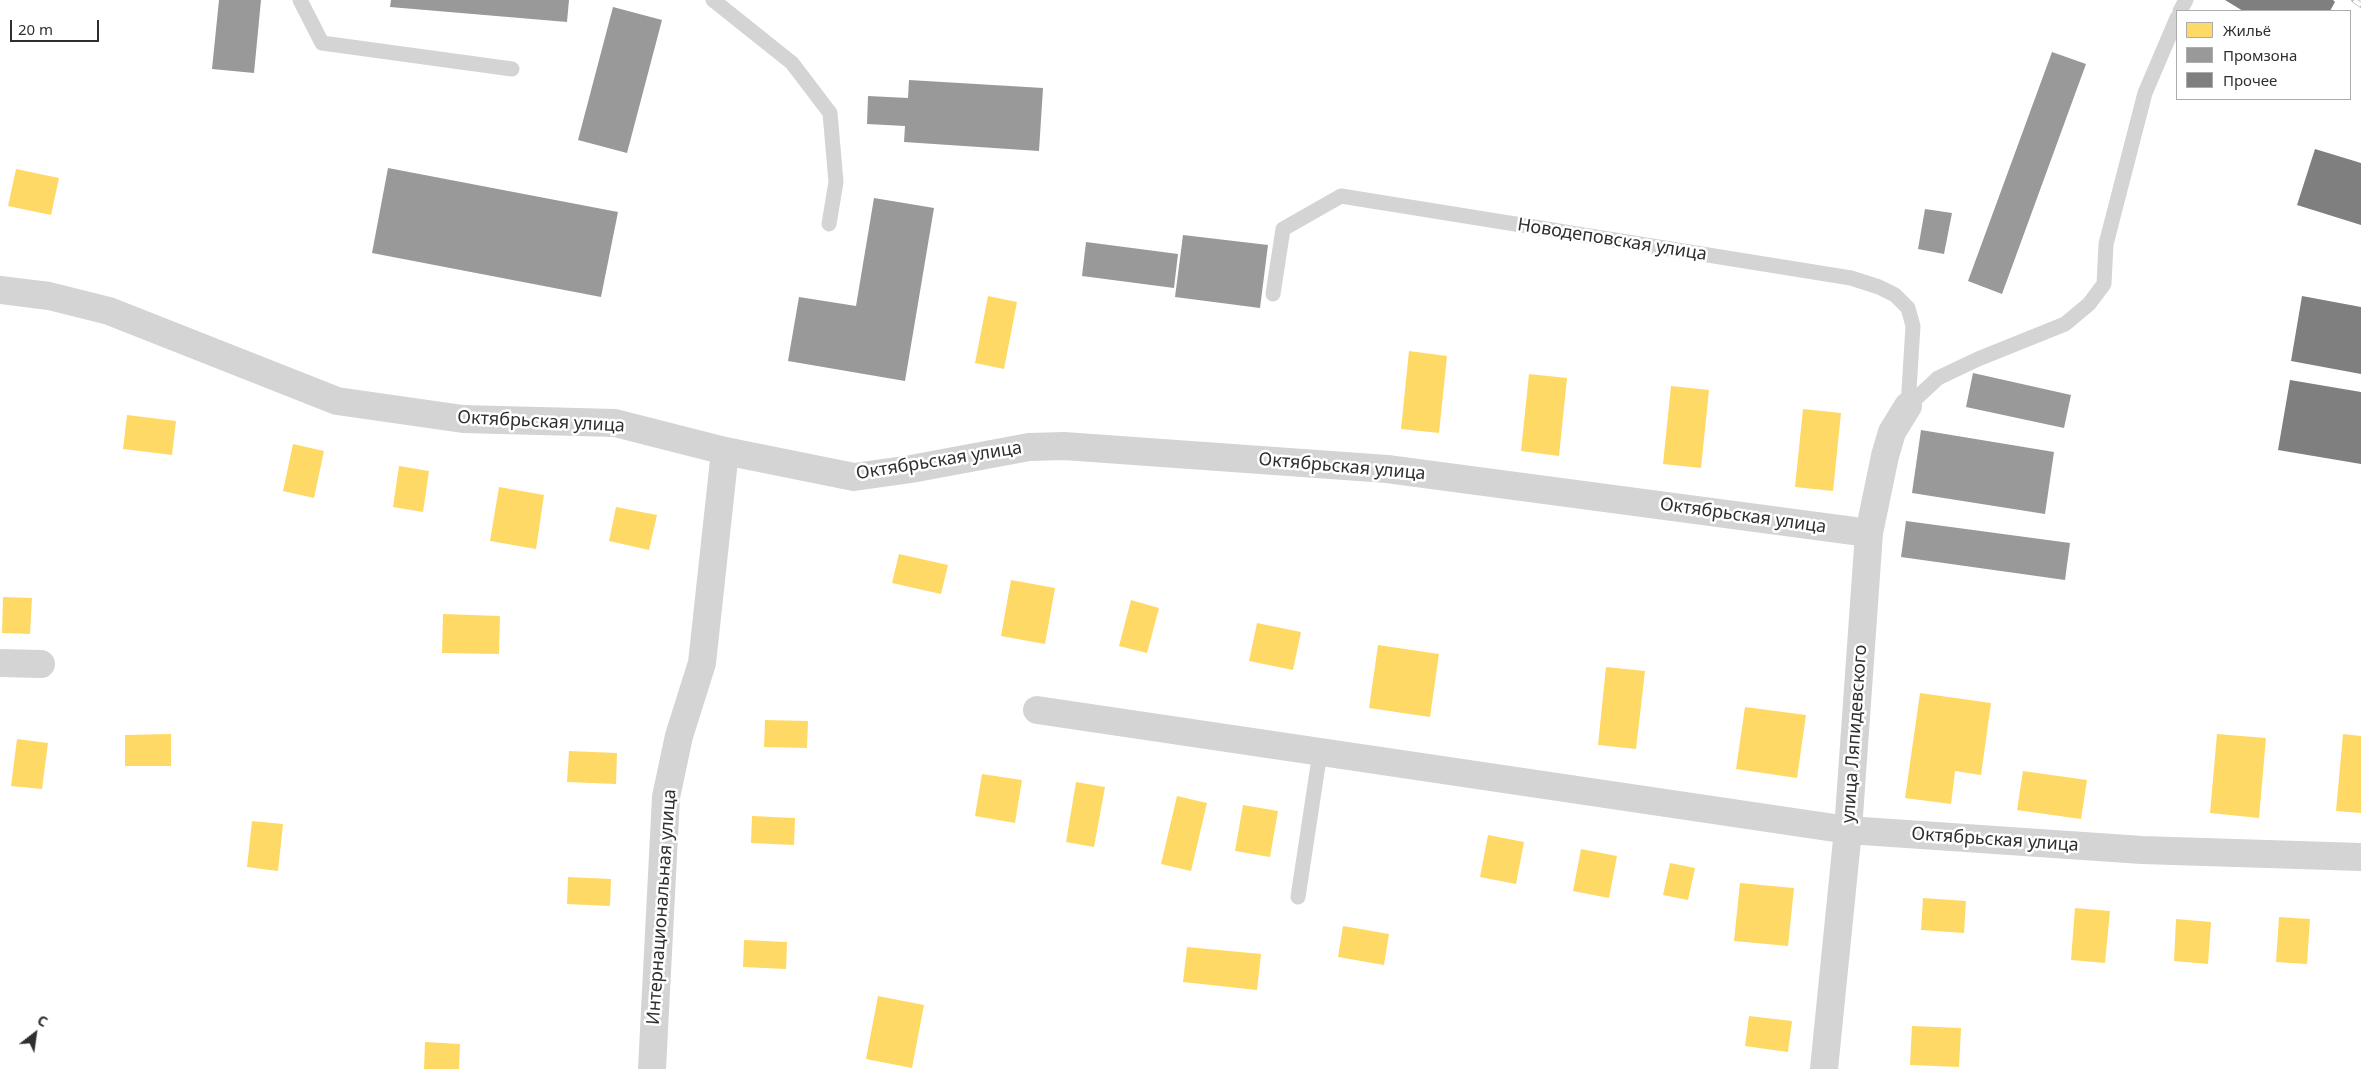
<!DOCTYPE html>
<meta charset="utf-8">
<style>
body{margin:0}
#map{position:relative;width:2361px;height:1069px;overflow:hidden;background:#fff;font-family:"Noto Sans",sans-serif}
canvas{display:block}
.legend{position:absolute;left:2176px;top:10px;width:175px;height:90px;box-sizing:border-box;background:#fff;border:1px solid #acacac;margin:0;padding:6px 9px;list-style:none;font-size:15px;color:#2f2f2f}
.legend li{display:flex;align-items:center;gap:10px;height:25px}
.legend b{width:25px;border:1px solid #acacac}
.north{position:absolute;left:10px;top:1009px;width:50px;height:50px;-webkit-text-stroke:4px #fff;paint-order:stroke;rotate:30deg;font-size:14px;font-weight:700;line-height:20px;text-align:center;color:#2f2f2f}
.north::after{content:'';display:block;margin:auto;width:18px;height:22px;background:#2f2f2f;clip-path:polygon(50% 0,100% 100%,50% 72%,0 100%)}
.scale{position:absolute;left:10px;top:20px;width:89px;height:22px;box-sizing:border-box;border:2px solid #2f2f2f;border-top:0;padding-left:6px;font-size:15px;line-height:18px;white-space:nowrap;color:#2f2f2f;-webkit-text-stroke:4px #fff;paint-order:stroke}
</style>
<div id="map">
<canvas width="2361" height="1069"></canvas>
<ul class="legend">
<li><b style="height:14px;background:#ffd966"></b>Жильё</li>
<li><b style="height:14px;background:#999"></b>Промзона</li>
<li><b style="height:14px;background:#7f7f7f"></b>Прочее</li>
</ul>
<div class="north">С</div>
<div class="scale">20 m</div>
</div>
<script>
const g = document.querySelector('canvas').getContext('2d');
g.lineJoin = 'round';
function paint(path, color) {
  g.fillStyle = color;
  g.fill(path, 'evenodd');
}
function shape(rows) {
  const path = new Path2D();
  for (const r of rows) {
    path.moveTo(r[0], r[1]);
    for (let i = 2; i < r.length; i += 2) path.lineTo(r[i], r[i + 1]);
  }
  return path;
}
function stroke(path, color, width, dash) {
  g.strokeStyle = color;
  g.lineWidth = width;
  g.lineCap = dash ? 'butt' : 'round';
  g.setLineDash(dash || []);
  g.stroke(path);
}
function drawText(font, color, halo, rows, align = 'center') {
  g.font = font + ' "Noto Sans",sans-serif';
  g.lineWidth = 5;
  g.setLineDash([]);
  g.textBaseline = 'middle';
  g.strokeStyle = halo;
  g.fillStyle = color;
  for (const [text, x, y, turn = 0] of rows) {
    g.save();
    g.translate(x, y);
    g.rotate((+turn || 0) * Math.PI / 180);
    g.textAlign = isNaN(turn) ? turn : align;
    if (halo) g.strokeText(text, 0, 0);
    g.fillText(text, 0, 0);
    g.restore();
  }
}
paint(shape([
 [16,169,59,178,51,215,8,206],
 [988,296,1017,302,1004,369,975,363],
 [1409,351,1447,356,1439,433,1401,429],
 [1529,374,1567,378,1559,456,1521,451],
 [1671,386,1709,390,1701,468,1663,464],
 [1803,409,1841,413,1833,491,1795,487],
 [127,415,176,421,172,455,123,449],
 [293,444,324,451,314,498,283,491],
 [399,466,429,471,423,512,393,507],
 [499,487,544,495,536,549,490,541],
 [616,507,657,515,649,550,609,541],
 [899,554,948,565,941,594,892,583],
 [1011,580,1055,588,1045,644,1001,636],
 [3,597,32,598,30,634,2,633],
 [1131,600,1159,608,1147,653,1119,646],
 [443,614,500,616,499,654,442,653],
 [1257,623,1301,632,1293,670,1249,661],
 [1378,645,1439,654,1430,717,1369,708],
 [1606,667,1645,671,1636,749,1598,745],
 [1920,693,1991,703,1981,775,1955,771,1951,804,1905,798],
 [1745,707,1806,715,1797,778,1736,769],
 [765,720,808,721,807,748,764,747],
 [171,734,171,766,125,766,125,735],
 [2217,734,2266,738,2259,818,2210,813],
 [2343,734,2361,736,2361,813,2336,811],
 [17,739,48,743,42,789,11,786],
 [569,751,617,753,616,784,567,782],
 [2023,771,2087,780,2081,819,2017,810],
 [982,774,1022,780,1015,823,975,816],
 [1076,782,1105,787,1094,847,1066,842],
 [1177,796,1207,803,1191,871,1161,864],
 [1243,805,1278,811,1270,857,1235,851],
 [752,816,795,818,794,845,751,843],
 [252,821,283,824,278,871,247,867],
 [1488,835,1524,842,1516,884,1480,877],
 [1581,849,1617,856,1609,898,1573,891],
 [1670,863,1695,868,1688,900,1663,895],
 [568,877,611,879,610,906,567,904],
 [1740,883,1794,888,1788,946,1734,941],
 [1923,898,1966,901,1964,933,1921,930],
 [2075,908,2110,911,2105,963,2071,960],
 [2279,917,2310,919,2307,964,2276,962],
 [2176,919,2211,922,2208,964,2174,961],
 [1343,926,1389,934,1384,965,1338,957],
 [744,940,787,942,786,969,743,967],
 [1187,947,1261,954,1257,990,1183,982],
 [878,996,924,1005,912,1068,866,1059],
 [1749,1016,1792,1021,1788,1052,1745,1046],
 [1912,1026,1961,1028,1959,1067,1910,1065],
 [425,1042,460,1044,459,1069,424,1069]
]), '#ffd966');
paint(shape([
 [219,0,261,0,254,73,212,69],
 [391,0,569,0,567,22,390,7],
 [613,7,662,20,627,153,578,140],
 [2052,52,2086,64,2002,294,1968,281],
 [909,80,1043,88,1039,151,904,142,905,126,867,124,868,96,908,98],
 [388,168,618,212,601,297,372,253],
 [874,198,934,208,905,381,788,361,799,297,856,306],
 [1925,209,1952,213,1944,254,1918,249],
 [1183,235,1268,245,1260,308,1175,297],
 [1086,242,1178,254,1174,288,1082,276],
 [1973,373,2071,395,2064,428,1966,407],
 [1921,430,2054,452,2045,514,1912,493],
 [1906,521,2070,543,2065,580,1901,557]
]), '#999');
paint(shape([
 [2225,0,2333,0,2335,2,2330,11,2243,11],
 [2315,149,2361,163,2361,225,2297,205],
 [2302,296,2361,307,2361,374,2291,361],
 [2290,380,2361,392,2361,464,2278,450]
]), '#7f7f7f');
stroke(shape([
 [300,0,322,43,512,69],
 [713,0,792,63,830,113,836,182,829,224],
 [2180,11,2186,0],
 [1273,294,1283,229,1341,196,1851,278,1879,287,1895,295,1908,308,1913,326,1908,406],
 [1908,406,1938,378,1978,359,2065,324,2089,304,2104,284,2106,244,2145,93,2177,18],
 [1298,897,1320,752]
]), '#d4d4d4', 15);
stroke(shape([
 [0,290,49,296,109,311,337,401,463,419,615,423,725,451,854,477,911,469,1029,447,1064,446,1387,469,1869,533],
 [0,663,41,664],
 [1037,710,1848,830,2142,850,2361,857],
 [652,1069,666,797,679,736,702,663,725,451],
 [1824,1069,1848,830,1869,533,1885,456,1892,432,1908,406]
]), '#d4d4d4', 28);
const rail = shape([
 [2354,0,2361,5]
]);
stroke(rail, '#bbb', 5.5);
stroke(rail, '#fff', 4, [11]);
drawText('18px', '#2f2f2f', '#fff', [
 ["Новодеповская улица",1612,240,9],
 ["Октябрьская улица",541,422,3],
 ["Октябрьская улица",939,461,-9],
 ["Октябрьская улица",1342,467,5],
 ["Октябрьская улица",1743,516,8],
 ["улица Ляпидевского",1855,734,-86],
 ["Октябрьская улица",1995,840,4],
 ["Интернациональная улица",662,907,-86]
]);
</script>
